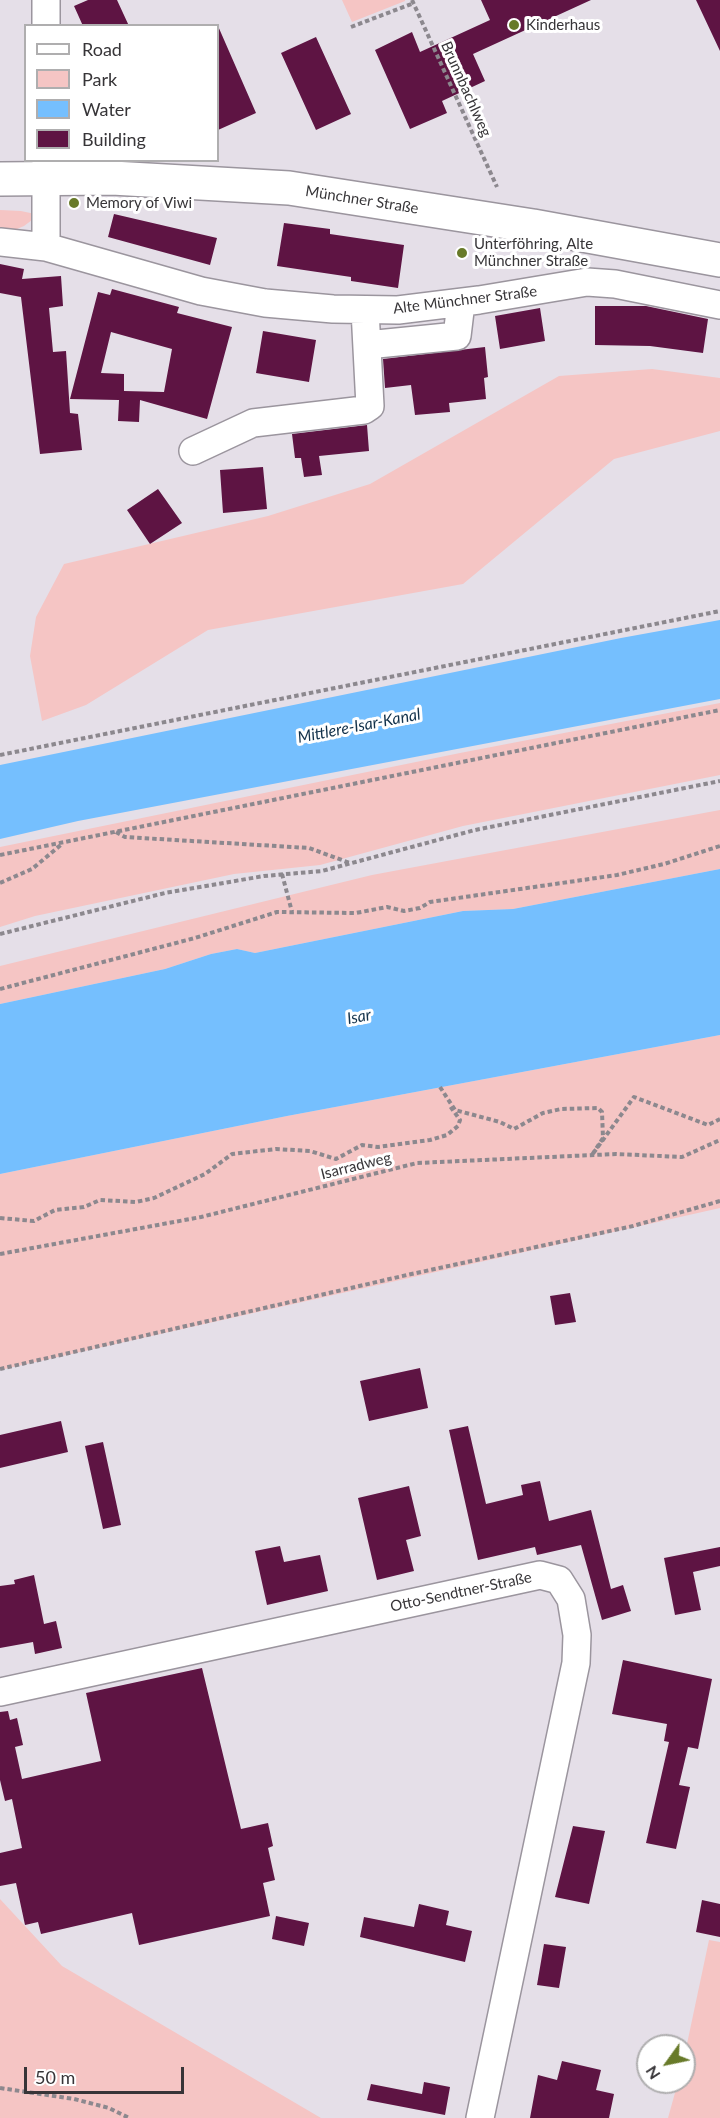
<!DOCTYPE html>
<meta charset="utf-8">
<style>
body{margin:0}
#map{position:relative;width:720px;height:2118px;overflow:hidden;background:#e5dfe8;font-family:Lato,sans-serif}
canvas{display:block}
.legend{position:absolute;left:24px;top:24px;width:195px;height:138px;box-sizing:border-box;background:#fff;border:2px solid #afaeaf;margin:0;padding:8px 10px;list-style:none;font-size:18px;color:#373538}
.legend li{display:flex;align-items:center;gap:12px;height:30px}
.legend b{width:30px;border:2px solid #afaeaf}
.north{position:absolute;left:636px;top:2034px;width:60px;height:60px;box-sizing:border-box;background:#fff;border:2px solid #afaeaf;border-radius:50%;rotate:237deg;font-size:16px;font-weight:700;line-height:24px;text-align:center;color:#373538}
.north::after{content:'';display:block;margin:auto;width:21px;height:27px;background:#687a29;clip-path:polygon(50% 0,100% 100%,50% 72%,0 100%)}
.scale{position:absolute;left:24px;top:2067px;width:160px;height:27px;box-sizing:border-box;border:3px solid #373538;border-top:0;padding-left:8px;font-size:18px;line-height:21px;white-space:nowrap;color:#373538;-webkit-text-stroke:4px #fff;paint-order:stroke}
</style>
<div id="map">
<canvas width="720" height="2118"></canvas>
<ul class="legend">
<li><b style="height:8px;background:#fff"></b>Road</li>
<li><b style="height:16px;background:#f5c5c4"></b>Park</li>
<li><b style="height:16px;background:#75bffe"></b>Water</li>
<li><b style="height:16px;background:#5e1443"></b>Building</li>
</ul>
<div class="north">N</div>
<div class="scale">50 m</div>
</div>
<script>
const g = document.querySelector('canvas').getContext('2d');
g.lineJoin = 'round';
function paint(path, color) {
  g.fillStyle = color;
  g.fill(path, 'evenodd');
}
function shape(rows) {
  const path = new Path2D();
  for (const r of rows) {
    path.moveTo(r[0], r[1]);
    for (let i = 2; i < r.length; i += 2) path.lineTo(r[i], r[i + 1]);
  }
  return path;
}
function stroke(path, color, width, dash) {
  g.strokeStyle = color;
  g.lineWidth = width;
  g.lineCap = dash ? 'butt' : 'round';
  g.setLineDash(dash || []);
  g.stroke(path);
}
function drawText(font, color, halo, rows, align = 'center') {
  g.font = font + ' Lato,sans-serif';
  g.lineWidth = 6;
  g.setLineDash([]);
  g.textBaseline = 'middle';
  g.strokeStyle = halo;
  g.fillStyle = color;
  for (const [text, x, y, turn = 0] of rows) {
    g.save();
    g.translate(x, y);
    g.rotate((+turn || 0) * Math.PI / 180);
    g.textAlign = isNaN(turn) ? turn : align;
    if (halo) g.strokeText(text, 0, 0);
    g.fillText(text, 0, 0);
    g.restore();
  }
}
paint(shape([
 [342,0,405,0,405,1,352,22],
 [0,210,21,211,35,214,32,220,24,226,10,232,0,231],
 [652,369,720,378,720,431,614,459,463,584,208,630,86,705,42,721,30,656,36,617,64,564,268,516,370,484,559,376],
 [720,703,720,775,463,826,320,865,234,874,35,916,0,927,0,847,460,753],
 [720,810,720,869,513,909,463,911,255,953,237,949,211,954,165,969,0,1004,0,966,372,875],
 [720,1035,720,1208,0,1370,0,1174,287,1116],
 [0,1899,62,1966,321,2118,0,2118],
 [709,1940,720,1942,720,2118,668,2118,678,2082,684,2082,684,2058]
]), '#f5c5c4');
paint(shape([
 [720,620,720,699,78,821,0,839,0,765,621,638],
 [720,869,720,1035,287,1116,0,1174,0,1004,165,969,211,954,237,949,255,953,463,911,513,909]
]), '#75bffe');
paint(shape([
 [88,0,117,0,129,26,83,26,74,6],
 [481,0,591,0,473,54,485,81,442,101,447,113,410,129,375,50,412,32,420,52,490,20],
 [696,0,720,0,720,51],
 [218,26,256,113,218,130],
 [316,37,351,114,316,130,281,53],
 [114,214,217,238,210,265,108,237],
 [284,223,330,229,330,234,404,245,398,288,351,281,351,277,277,266],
 [0,264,24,269,22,279,61,276,63,306,49,308,53,352,66,351,70,413,78,414,82,450,40,454,21,297,0,293],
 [112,289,179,307,177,313,232,327,207,419,140,400,139,422,118,421,119,400,70,399,98,292,110,295],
 [111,332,172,349,164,392,124,391,124,374,101,373],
 [595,306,646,306,708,319,703,353,650,346,595,345],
 [540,308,545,341,500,349,495,316],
 [263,331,316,340,309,382,256,373],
 [485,347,488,377,484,378,486,399,449,403,450,412,415,415,411,385,385,388,383,359],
 [367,425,369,451,319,456,322,475,304,477,301,458,295,458,292,434],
 [263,467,267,509,223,513,220,470],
 [158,489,182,523,150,544,127,510],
 [570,1293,576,1322,555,1325,550,1296],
 [420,1368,428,1408,369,1421,360,1381],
 [61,1421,68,1452,0,1468,0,1435],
 [468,1426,486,1504,523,1495,521,1485,540,1481,549,1521,591,1510,611,1589,623,1585,631,1611,602,1620,581,1545,537,1555,535,1547,478,1560,449,1430],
 [103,1442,121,1525,103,1529,85,1446],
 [409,1486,421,1536,406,1540,414,1571,377,1580,358,1498],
 [280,1546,284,1562,320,1555,328,1591,267,1605,255,1551],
 [720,1547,720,1566,693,1572,701,1610,675,1615,664,1558],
 [34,1575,44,1624,56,1621,62,1648,35,1654,33,1642,0,1648,0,1586,15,1584,14,1580],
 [623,1660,712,1679,698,1749,688,1747,679,1785,690,1787,676,1849,646,1843,669,1742,664,1741,667,1724,612,1714],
 [202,1668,241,1829,268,1823,273,1846,268,1848,275,1880,263,1883,270,1916,139,1945,132,1913,41,1934,38,1922,25,1925,16,1883,0,1886,0,1853,22,1848,12,1799,5,1801,0,1780,0,1712,8,1711,10,1720,17,1718,23,1745,15,1747,22,1779,101,1761,86,1693],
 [573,1826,605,1831,589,1904,555,1897],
 [702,1900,720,1904,720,1937,696,1932],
 [419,1904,449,1911,446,1925,472,1931,465,1962,360,1937,364,1917,414,1927],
 [276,1916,309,1923,304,1946,272,1939],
 [544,1944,566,1947,559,1988,537,1985],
 [562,2061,601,2070,596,2090,614,2094,609,2118,530,2118,538,2075,557,2080],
 [424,2082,450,2087,445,2115,367,2100,371,2084,422,2094]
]), '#5e1443');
const minor = shape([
 [46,26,46,0],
 [46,160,46,247],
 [0,242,46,247,201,291,265,303,333,309,398,310,479,300,587,282,615,284,720,305],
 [367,345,457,336,461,303],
 [193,451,253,423,364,410,370,406,365,310],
 [0,1692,540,1575,559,1580,571,1599,577,1635,576,1663,480,2118]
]);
const major = shape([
 [0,179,112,178,289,188,533,226,720,260]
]);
stroke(minor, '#9b959e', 30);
stroke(major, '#9b959e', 36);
stroke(shape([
 [412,0,497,187],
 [351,27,414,3],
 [0,755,720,611],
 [116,832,125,837,309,848,350,863],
 [0,855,720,710],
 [282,874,292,912],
 [0,883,32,869,62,844],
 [0,934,165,893,264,876,322,871,475,830,720,781],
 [0,989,195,938,277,912,356,913,387,907,404,911,420,908,430,902,617,875,664,864,720,846],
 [440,1087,455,1110,500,1122,514,1129,543,1113,561,1109,598,1108,602,1112,603,1138,592,1155,634,1097,708,1125,720,1119],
 [0,1218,34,1221,55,1210,84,1207,100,1200,136,1202,154,1198,205,1174,232,1154,276,1149,310,1151,336,1159,362,1145,378,1147,430,1140,447,1135,458,1126,460,1120,450,1106],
 [0,1254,201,1217,417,1163,616,1154,682,1157,720,1140],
 [0,1369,407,1275,633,1226,720,1201],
 [0,2088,74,2099,109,2108,129,2118]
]), '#8c888e', 4, [4.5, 3]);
stroke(minor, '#fff', 27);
stroke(major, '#fff', 33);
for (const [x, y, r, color] of [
 [514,25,6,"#687a29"],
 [74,203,6,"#687a29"],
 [462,253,6,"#687a29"]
]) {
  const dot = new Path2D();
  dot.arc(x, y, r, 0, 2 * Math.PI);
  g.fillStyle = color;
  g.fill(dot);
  stroke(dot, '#fff', 2);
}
drawText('15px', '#373538', '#fff', [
 ["Kinderhaus",526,25],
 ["Memory of Viwi",86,203],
 ["Unterföhring, Alte",474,244],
 ["Münchner Straße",474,261]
], 'left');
drawText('15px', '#373538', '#fff', [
 ["Brunnbachlweg",466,89,66],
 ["Münchner Straße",362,200,9],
 ["Alte Münchner Straße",465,300,-7],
 ["Isarradweg",356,1166,-14],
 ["Otto-Sendtner-Straße",461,1592,-12]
]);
drawText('italic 16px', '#12314a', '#fff', [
 ["Mittlere-Isar-Kanal",359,726,-11],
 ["Isar",359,1017,-11]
]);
</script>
